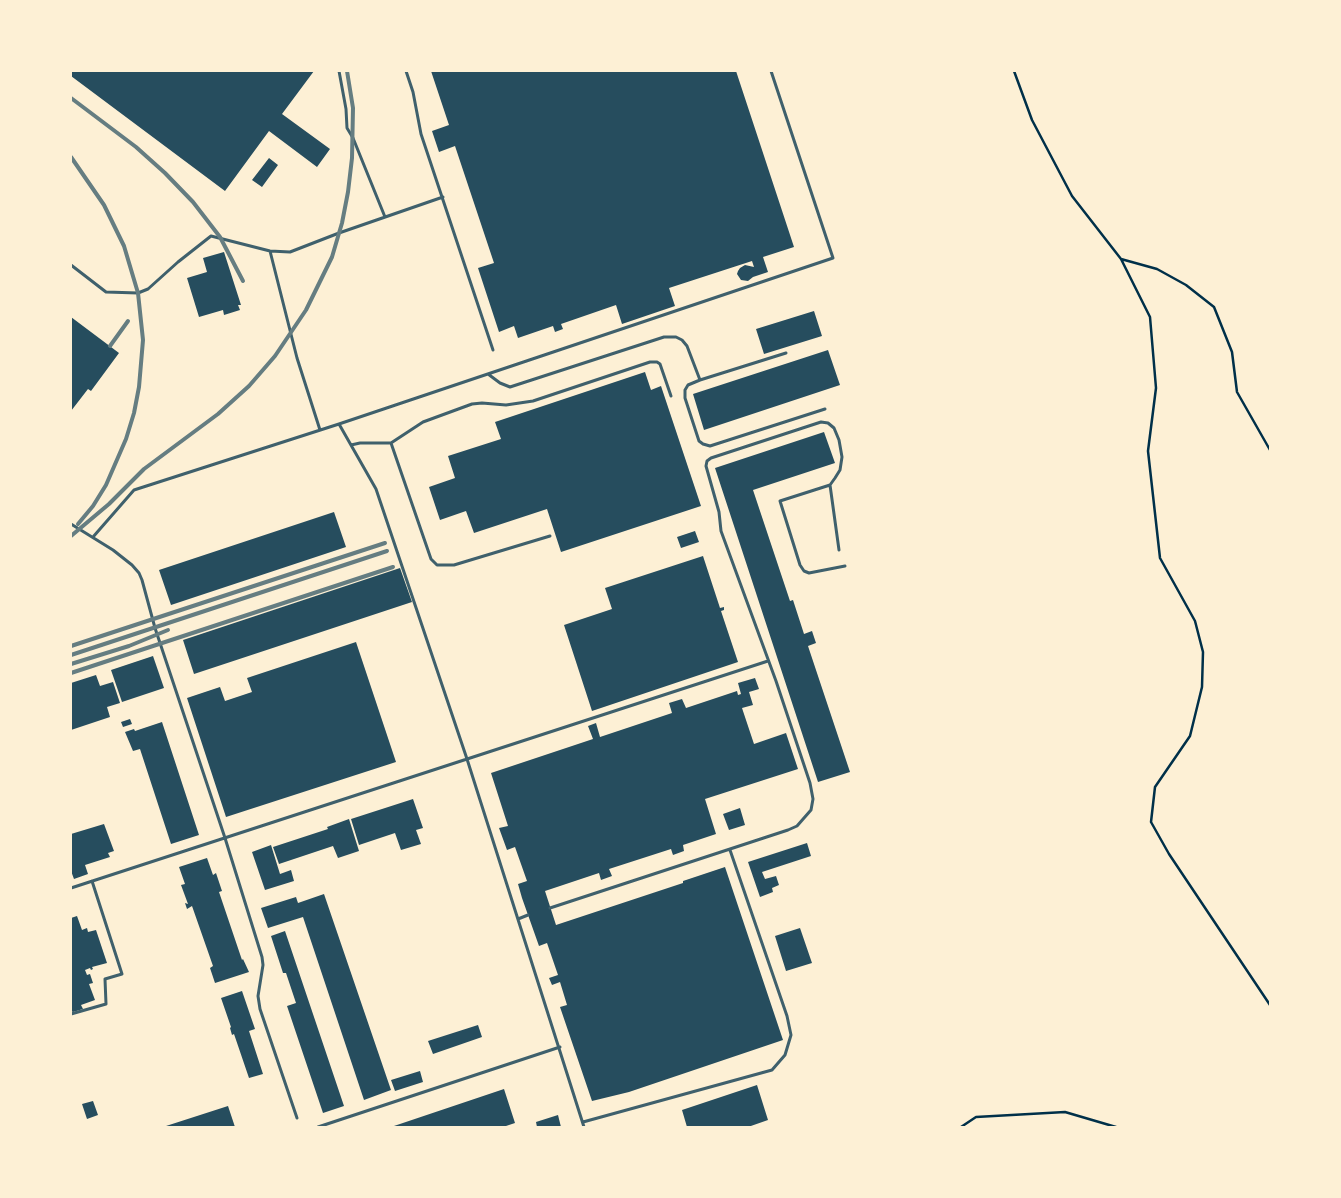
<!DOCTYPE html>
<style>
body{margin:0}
#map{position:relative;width:1341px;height:1198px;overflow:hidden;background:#fdf0d5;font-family:"Work Sans",sans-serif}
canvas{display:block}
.frame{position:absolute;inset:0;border:72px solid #fdf0d5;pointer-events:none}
</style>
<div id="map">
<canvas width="1341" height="1198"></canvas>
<div class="frame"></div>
</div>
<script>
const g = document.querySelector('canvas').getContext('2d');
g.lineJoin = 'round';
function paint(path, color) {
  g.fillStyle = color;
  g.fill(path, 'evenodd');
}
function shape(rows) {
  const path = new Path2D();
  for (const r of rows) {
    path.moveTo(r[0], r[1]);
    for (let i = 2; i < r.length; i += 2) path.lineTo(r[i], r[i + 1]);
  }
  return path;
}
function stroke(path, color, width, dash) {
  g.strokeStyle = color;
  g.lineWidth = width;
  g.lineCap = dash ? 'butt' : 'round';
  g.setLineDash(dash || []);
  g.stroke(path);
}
paint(shape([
 [71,71,314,71,282,114,330,149,317,167,269,131,225,191,71,76],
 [431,71,736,71,794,247,763,257,768,272,753,277,748,281,741,280,737,274,738,271,740,268,745,265,754,267,752,261,669,288,675,306,622,324,616,305,561,324,563,329,555,332,553,326,518,338,514,326,499,332,478,268,494,263,455,146,439,152,432,131,449,125],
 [269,158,278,165,262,187,252,180],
 [224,252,241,305,238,305,240,310,224,315,223,310,199,317,187,278,207,272,203,258],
 [814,311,822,336,764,354,756,329],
 [71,317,119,353,91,391,88,389,71,411],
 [828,350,840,385,704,430,693,394],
 [645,372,651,390,661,386,701,506,561,552,547,509,474,533,466,511,440,520,429,487,455,478,448,456,501,439,495,422],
 [824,432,835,463,753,490,790,601,793,600,804,634,812,631,816,643,808,646,850,772,818,782,715,468],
 [334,512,346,547,171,605,159,570],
 [695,531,699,542,681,548,677,537],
 [703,556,720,608,724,607,724,610,721,611,738,662,592,711,564,625,612,609,605,588],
 [400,568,412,602,194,674,183,640],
 [356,642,396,762,226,817,187,698,220,687,225,701,252,692,247,678],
 [153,656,164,688,122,702,111,670],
 [96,675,100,686,113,682,120,703,107,707,110,717,71,730,71,683],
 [755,678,759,689,749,692,753,705,742,708,754,744,786,733,798,769,705,799,716,834,683,845,684,851,673,855,671,849,609,869,612,876,601,880,599,873,545,891,556,925,683,883,683,881,725,867,783,1040,629,1092,592,1101,560,1007,567,1005,560,982,552,985,549,978,558,975,547,943,539,946,522,898,518,884,527,881,515,847,507,850,499,828,508,826,491,773,593,739,588,726,596,723,600,737,672,713,669,703,682,699,686,708,737,691,738,695,741,694,738,683],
 [130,719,132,724,123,727,121,722],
 [162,722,199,835,171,844,140,749,133,751,125,732,134,729,135,731],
 [413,799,423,828,416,830,421,844,401,850,395,833,359,845,351,819],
 [740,808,745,825,729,830,723,814],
 [349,819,359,851,338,858,333,846,279,864,273,847,328,829,327,827],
 [104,824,114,851,108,853,110,857,85,865,88,874,74,879,71,871,71,834],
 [807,843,811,856,762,872,765,879,776,876,779,885,772,888,773,892,760,897,748,862],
 [271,845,280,874,291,870,294,881,265,890,252,852],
 [207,858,213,875,216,873,222,891,219,892,242,960,243,959,249,972,215,983,210,968,213,966,192,906,187,909,185,903,188,904,181,885,185,884,179,867],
 [324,894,391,1090,364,1100,303,917,268,928,261,908,296,897,298,903],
 [77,916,82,930,87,928,88,932,96,930,107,963,92,967,93,969,91,970,90,968,85,970,87,975,90,974,93,983,89,984,95,1000,81,1005,83,1009,73,1012,71,1011,71,918],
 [800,928,812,963,786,971,775,936],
 [285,931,344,1106,323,1113,287,1006,296,1003,286,973,283,973,271,936],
 [242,991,255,1029,249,1031,263,1074,249,1078,234,1034,232,1035,230,1028,231,1027,221,998],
 [478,1025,482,1037,433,1054,428,1041],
 [420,1071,423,1082,395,1091,391,1080],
 [757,1085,768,1120,748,1127,687,1127,682,1110],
 [504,1089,515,1123,503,1127,391,1127],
 [93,1101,98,1115,87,1119,82,1104],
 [228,1106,235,1127,166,1127,166,1126],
 [558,1115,561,1127,537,1127,536,1122]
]), '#264d5e');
stroke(shape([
 [1014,71,1032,120,1072,196,1121,259,1150,317,1156,388,1148,451,1160,558,1195,621,1203,652,1202,687,1190,736,1155,787,1151,822,1169,854,1270,1005],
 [1121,259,1157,269,1186,285,1214,307,1232,352,1237,392,1270,450],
 [961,1127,976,1117,1065,1112,1116,1127]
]), '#003049', 2.5);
stroke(shape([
 [339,71,346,109,347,128,353,138,385,217],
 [406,71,413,92,421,134,493,350],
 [270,251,297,358,320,430],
 [71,265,106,292,138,293,148,289,178,262,211,236,270,251,290,252,339,233,443,197],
 [488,374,500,383,510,387,664,337,676,337,682,340,687,346,700,380,786,353],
 [700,380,688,385,685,390,685,398,699,441,703,444,710,446,825,409],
 [339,424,376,489,467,759,584,1127],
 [391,443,431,559,437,565,454,565,550,536],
 [351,445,360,443,391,443,423,422,472,404,482,403,506,405,533,401,650,362,657,362,660,364,671,396],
 [830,485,839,550],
 [71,524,113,550,132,565,139,573,142,580,155,628,225,838,262,957,263,965,258,996,260,1009,297,1118],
 [93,537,134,490,339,424,833,258,771,71],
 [71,888,768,661],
 [550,908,788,830,797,826,811,810,813,799,810,783,776,681,721,531,719,512,706,466,707,461,711,458,821,422,828,423,834,428,839,440,842,457,840,470,835,478,830,485,780,501,800,565,804,571,809,573,845,566],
 [518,919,528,915],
 [71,1014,106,1004,105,979,122,974,92,881],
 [583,1122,772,1070,785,1055,791,1035,787,1016,730,850],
 [318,1127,560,1047]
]), '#3f606c', 3);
stroke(shape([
 [71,98,136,147,165,173,193,202,220,237,243,281],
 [71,157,104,205,124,246,138,293,143,340,139,387,134,413,126,439,106,485,93,506,78,524],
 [110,346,128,321],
 [71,536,109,504,144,469,218,414,249,386,275,356,306,310,332,257,342,223,348,192,352,158,353,108,347,71],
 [71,646,385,543],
 [71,655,387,551],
 [71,664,129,646,168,630],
 [71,673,393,567]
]), '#657d81', 4);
</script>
